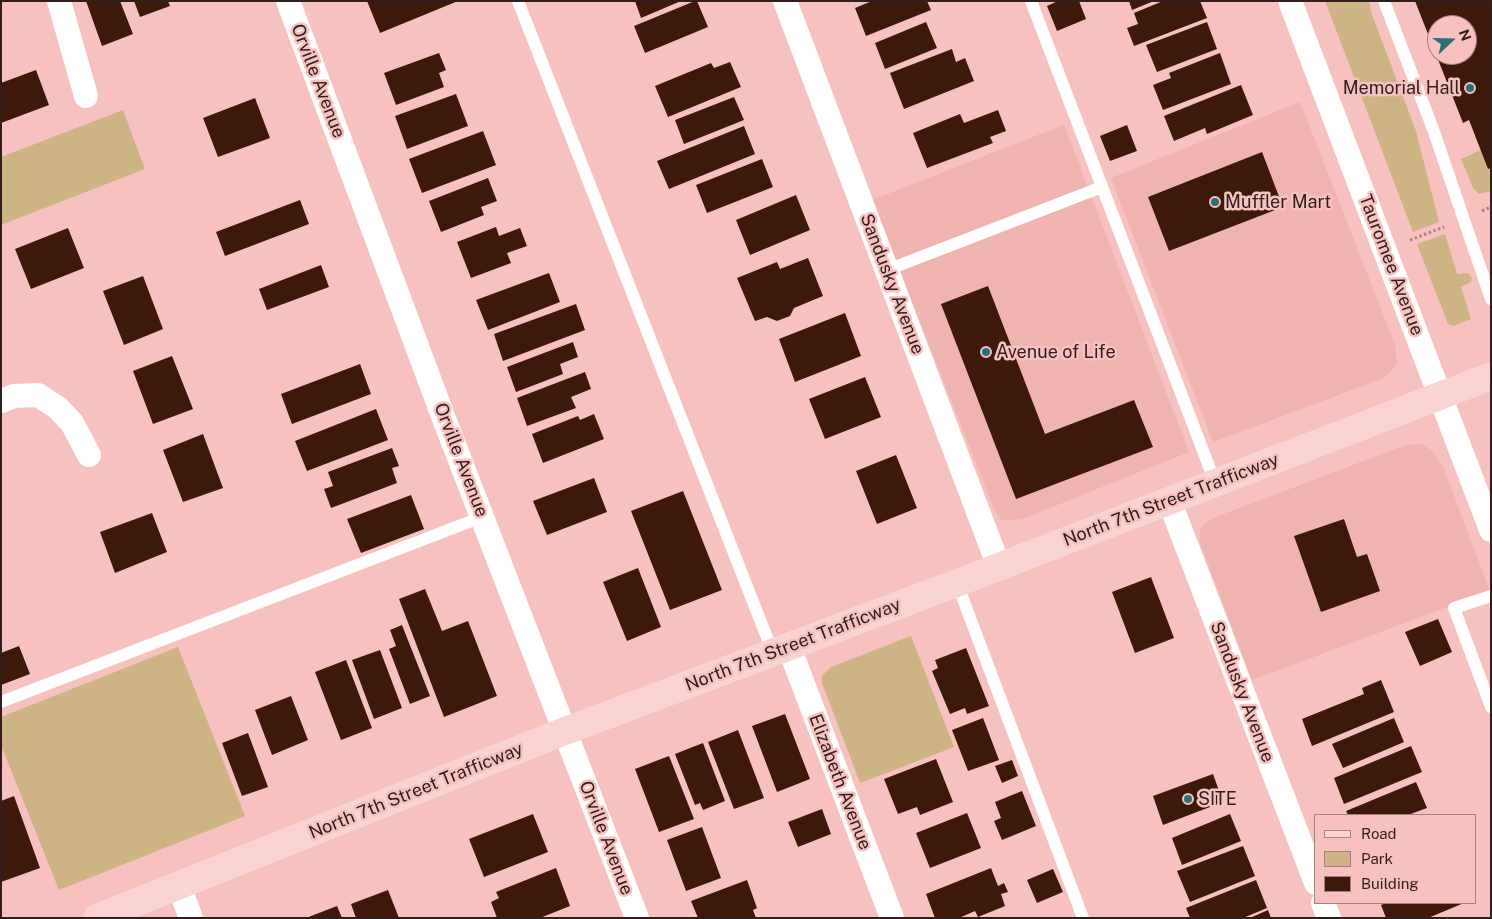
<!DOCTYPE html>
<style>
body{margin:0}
#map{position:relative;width:1492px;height:919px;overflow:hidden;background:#f6c1be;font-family:"Public Sans",sans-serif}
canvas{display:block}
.frame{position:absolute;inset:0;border:2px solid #301d1c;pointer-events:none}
.legend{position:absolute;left:1314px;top:814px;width:162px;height:90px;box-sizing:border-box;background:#f6c1be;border:1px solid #a77f7d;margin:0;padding:6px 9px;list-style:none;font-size:15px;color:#301d1c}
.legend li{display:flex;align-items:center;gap:10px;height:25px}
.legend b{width:25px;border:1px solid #a77f7d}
.north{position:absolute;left:1427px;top:15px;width:50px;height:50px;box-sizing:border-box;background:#f6c1be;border:1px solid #a77f7d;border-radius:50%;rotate:69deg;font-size:14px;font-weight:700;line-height:20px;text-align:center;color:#301d1c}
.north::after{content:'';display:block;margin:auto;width:18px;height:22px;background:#277177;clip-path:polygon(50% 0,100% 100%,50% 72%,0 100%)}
</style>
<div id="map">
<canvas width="1492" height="919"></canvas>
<div class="frame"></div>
<ul class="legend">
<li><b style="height:6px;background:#f9d4d3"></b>Road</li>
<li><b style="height:14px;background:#cdb485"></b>Park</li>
<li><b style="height:14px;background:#3d190a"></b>Building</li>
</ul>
<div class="north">N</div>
</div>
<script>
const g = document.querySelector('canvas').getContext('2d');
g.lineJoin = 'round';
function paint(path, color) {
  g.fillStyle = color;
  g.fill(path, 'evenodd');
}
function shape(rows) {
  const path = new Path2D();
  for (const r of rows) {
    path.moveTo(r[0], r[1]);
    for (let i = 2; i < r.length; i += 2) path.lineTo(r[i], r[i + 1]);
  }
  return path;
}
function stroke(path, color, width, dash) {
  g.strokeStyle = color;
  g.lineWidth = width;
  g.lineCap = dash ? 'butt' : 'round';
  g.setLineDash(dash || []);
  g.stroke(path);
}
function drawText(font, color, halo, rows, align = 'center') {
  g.font = font + ' "Public Sans",sans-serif';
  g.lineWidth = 5;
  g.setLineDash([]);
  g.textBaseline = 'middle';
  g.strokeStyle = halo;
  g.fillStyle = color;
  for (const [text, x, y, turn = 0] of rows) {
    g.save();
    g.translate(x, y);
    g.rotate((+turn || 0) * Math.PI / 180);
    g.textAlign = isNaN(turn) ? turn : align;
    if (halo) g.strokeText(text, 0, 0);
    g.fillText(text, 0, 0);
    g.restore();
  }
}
paint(shape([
 [1300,102,1395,345,1397,364,1387,375,1381,379,1213,442,1111,178],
 [1064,125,1189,452,1025,518,1008,521,1001,519,995,511,872,200],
 [1421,444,1431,450,1442,464,1490,591,1252,680,1199,540,1201,527,1213,518,1406,445]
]), '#efb3b0');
paint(shape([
 [1325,1,1369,1,1371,12,1416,131,1439,222,1413,232],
 [123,110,145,169,1,225,1,157],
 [1481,150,1488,169,1491,168,1491,191,1479,194,1473,188,1461,159],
 [1445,234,1457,274,1468,273,1472,278,1471,282,1461,287,1471,319,1453,326,1448,324,1417,244],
 [911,636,954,747,860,783,822,683,822,676,831,667],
 [178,647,245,816,59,890,1,745,1,717]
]), '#cdb485');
paint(shape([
 [86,1,120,1,133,34,102,46],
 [134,1,168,1,170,6,140,17],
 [367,1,458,1,380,33],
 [635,1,681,1,641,18],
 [695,1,697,1,708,27,645,53,634,26],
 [872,1,927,1,931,10,866,36,855,8],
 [1058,1,1079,1,1086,19,1057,31,1047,6],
 [1129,1,1154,1,1132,10],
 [1163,1,1200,1,1207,18,1134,46,1127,28,1138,24,1134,13],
 [1415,1,1491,1,1491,168,1488,169,1469,120,1463,123],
 [1437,25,1467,25,1467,55,1437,55],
 [926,22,937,48,885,69,875,43],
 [1207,22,1217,49,1157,72,1146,45],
 [952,49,956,62,965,58,974,81,904,109,890,73],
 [439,53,446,70,439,73,444,87,396,105,384,73],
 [1220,53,1231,84,1163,110,1153,85,1171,78,1169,73],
 [730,62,741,87,668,117,655,86,711,63,714,68],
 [36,70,49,105,1,123,1,83],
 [1241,85,1253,115,1207,134,1205,128,1174,141,1164,116],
 [456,94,468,126,407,149,395,116],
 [734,97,744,120,684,144,675,120],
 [255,98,270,138,218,157,203,118],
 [998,110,1006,131,990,137,993,143,927,168,913,133,960,114,964,123],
 [1127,125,1137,151,1110,161,1100,136],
 [744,126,755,154,669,189,657,161],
 [483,131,496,165,422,193,409,159],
 [1262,152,1283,207,1169,251,1148,197],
 [762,159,773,187,707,213,696,185],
 [488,178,497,201,481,207,484,215,441,232,429,201],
 [796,195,810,230,750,255,736,220],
 [300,200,309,224,225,256,216,232],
 [496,227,499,236,520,228,527,246,507,253,511,263,471,278,457,242],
 [68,228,84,268,31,289,15,249],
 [808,258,823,296,794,308,790,316,777,321,767,317,755,321,737,278,777,262,780,269],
 [321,265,329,287,267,310,259,289],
 [549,273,560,302,488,330,476,300],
 [143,276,163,329,124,345,103,291],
 [988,286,1045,434,1134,400,1153,447,1016,499,941,304],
 [576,304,585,330,503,361,494,334],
 [845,313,861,356,795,382,779,339],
 [573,342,578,357,560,364,563,374,516,392,507,367],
 [172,356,193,409,153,424,133,371],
 [360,364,371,394,292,424,281,394],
 [585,372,591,389,571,397,576,408,527,426,517,398],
 [865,377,881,417,825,439,809,399],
 [376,409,388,440,307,471,295,441],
 [594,414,604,439,543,463,532,434,578,416,580,420],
 [203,434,223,488,183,502,163,450],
 [392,448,399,466,392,468,397,483,331,508,324,489,333,486,328,472],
 [896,455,917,508,877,524,856,471],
 [594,478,607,512,547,535,533,501],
 [683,491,722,590,670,610,631,511],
 [411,495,424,529,361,553,347,519],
 [152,513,167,552,115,573,100,532],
 [1344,519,1357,557,1367,554,1380,591,1321,612,1294,536],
 [638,568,661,627,627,641,603,582],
 [1151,577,1174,638,1135,653,1112,592],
 [425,589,442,631,468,621,497,696,444,717,399,599],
 [1438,619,1452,652,1420,666,1405,632],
 [402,625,430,696,410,704,389,649,396,646,390,630],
 [19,646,30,674,1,685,1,653],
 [966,648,989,706,967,714,965,708,950,714,932,671,938,668,935,660],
 [380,650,402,708,374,719,352,660],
 [346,660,372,728,341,740,315,672],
 [1381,680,1394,712,1312,746,1302,719,1364,694,1362,688],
 [291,696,308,740,272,755,255,710],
 [785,714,810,779,777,792,752,726],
 [983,718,999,760,968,771,952,730],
 [1394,718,1404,742,1343,768,1332,744],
 [738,730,764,798,734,809,708,742],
 [248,733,268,787,242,796,222,743],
 [703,743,725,801,703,810,700,803,695,805,675,754],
 [1411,746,1422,772,1344,804,1334,778],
 [669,756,694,819,659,832,635,769],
 [936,759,953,802,920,815,917,807,898,814,884,779],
 [1012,760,1018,776,1002,783,995,766],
 [1213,774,1223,802,1163,825,1153,796],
 [1416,782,1427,808,1408,815,1348,815,1346,811],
 [1022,791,1036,826,1002,840,994,821,1001,818,995,802],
 [14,796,40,868,1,882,1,801],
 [822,809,831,834,798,847,788,822],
 [967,813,981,848,930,868,916,833],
 [533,814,548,852,484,877,469,839],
 [1230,814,1241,841,1182,865,1172,838],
 [702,827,721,878,686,891,667,840],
 [1243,846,1255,876,1190,902,1177,871],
 [556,868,570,906,540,918,497,918,491,902,499,898,496,892],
 [991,868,998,886,1004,883,1008,892,1001,894,1005,906,978,917,975,911,959,918,935,918,926,894],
 [1053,869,1063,892,1037,903,1027,880],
 [747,880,757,908,753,910,756,918,698,918,691,901],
 [1256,880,1267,908,1243,918,1190,918,1186,908],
 [388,890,399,918,356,918,351,904],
 [1386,903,1464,903,1428,918,1386,918,1381,905],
 [337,906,342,918,306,918],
 [1268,910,1271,918,1250,918]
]), '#3d190a');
stroke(shape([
 [1482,211,1491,207],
 [1410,240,1444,227]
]), '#a9817f', 3, [2.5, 2.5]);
stroke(shape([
 [518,1,773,653],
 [1031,1,1215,482],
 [1384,1,1433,129,1491,299],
 [887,270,1102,187],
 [957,583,1083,918],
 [1491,596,1454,608,1491,707],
 [1,702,482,517]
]), '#fff', 12);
stroke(shape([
 [59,1,86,96],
 [288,1,446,424,637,918],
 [785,1,999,567],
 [1290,1,1491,530],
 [1,401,14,396,38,395,58,408,72,423,89,455],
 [1169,500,1316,883],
 [789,647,892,918],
 [179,886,191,918],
 [1323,903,1329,918]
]), '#fff', 24);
stroke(shape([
 [97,918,565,731,957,583,1491,376]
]), '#f9d4d3', 28);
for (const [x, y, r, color] of [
 [1470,88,5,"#277177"],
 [1215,202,5,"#277177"],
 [986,352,5,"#277177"],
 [1188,799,5,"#277177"]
]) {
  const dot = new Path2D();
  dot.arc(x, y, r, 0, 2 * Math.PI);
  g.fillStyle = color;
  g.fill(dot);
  stroke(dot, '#f6c1be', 2);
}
drawText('18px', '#301d1c', '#f6c1be', [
 ["Orville Avenue",318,81,69],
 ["Tauromee Avenue",1391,265,69],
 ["Sandusky Avenue",892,284,69],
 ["Orville Avenue",461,460,69],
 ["North 7th Street Trafficway",1171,500,-21],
 ["North 7th Street Trafficway",793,645,-21],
 ["Sandusky Avenue",1242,692,69],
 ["Elizabeth Avenue",840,782,69],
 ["North 7th Street Trafficway",416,791,-22],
 ["Orville Avenue",606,838,69]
]);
drawText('18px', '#301d1c', '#f6c1be', [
 ["Memorial Hall",1460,88,"right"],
 ["Muffler Mart",1225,202],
 ["Avenue of Life",996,352],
 ["SITE",1198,799]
], 'left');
</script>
